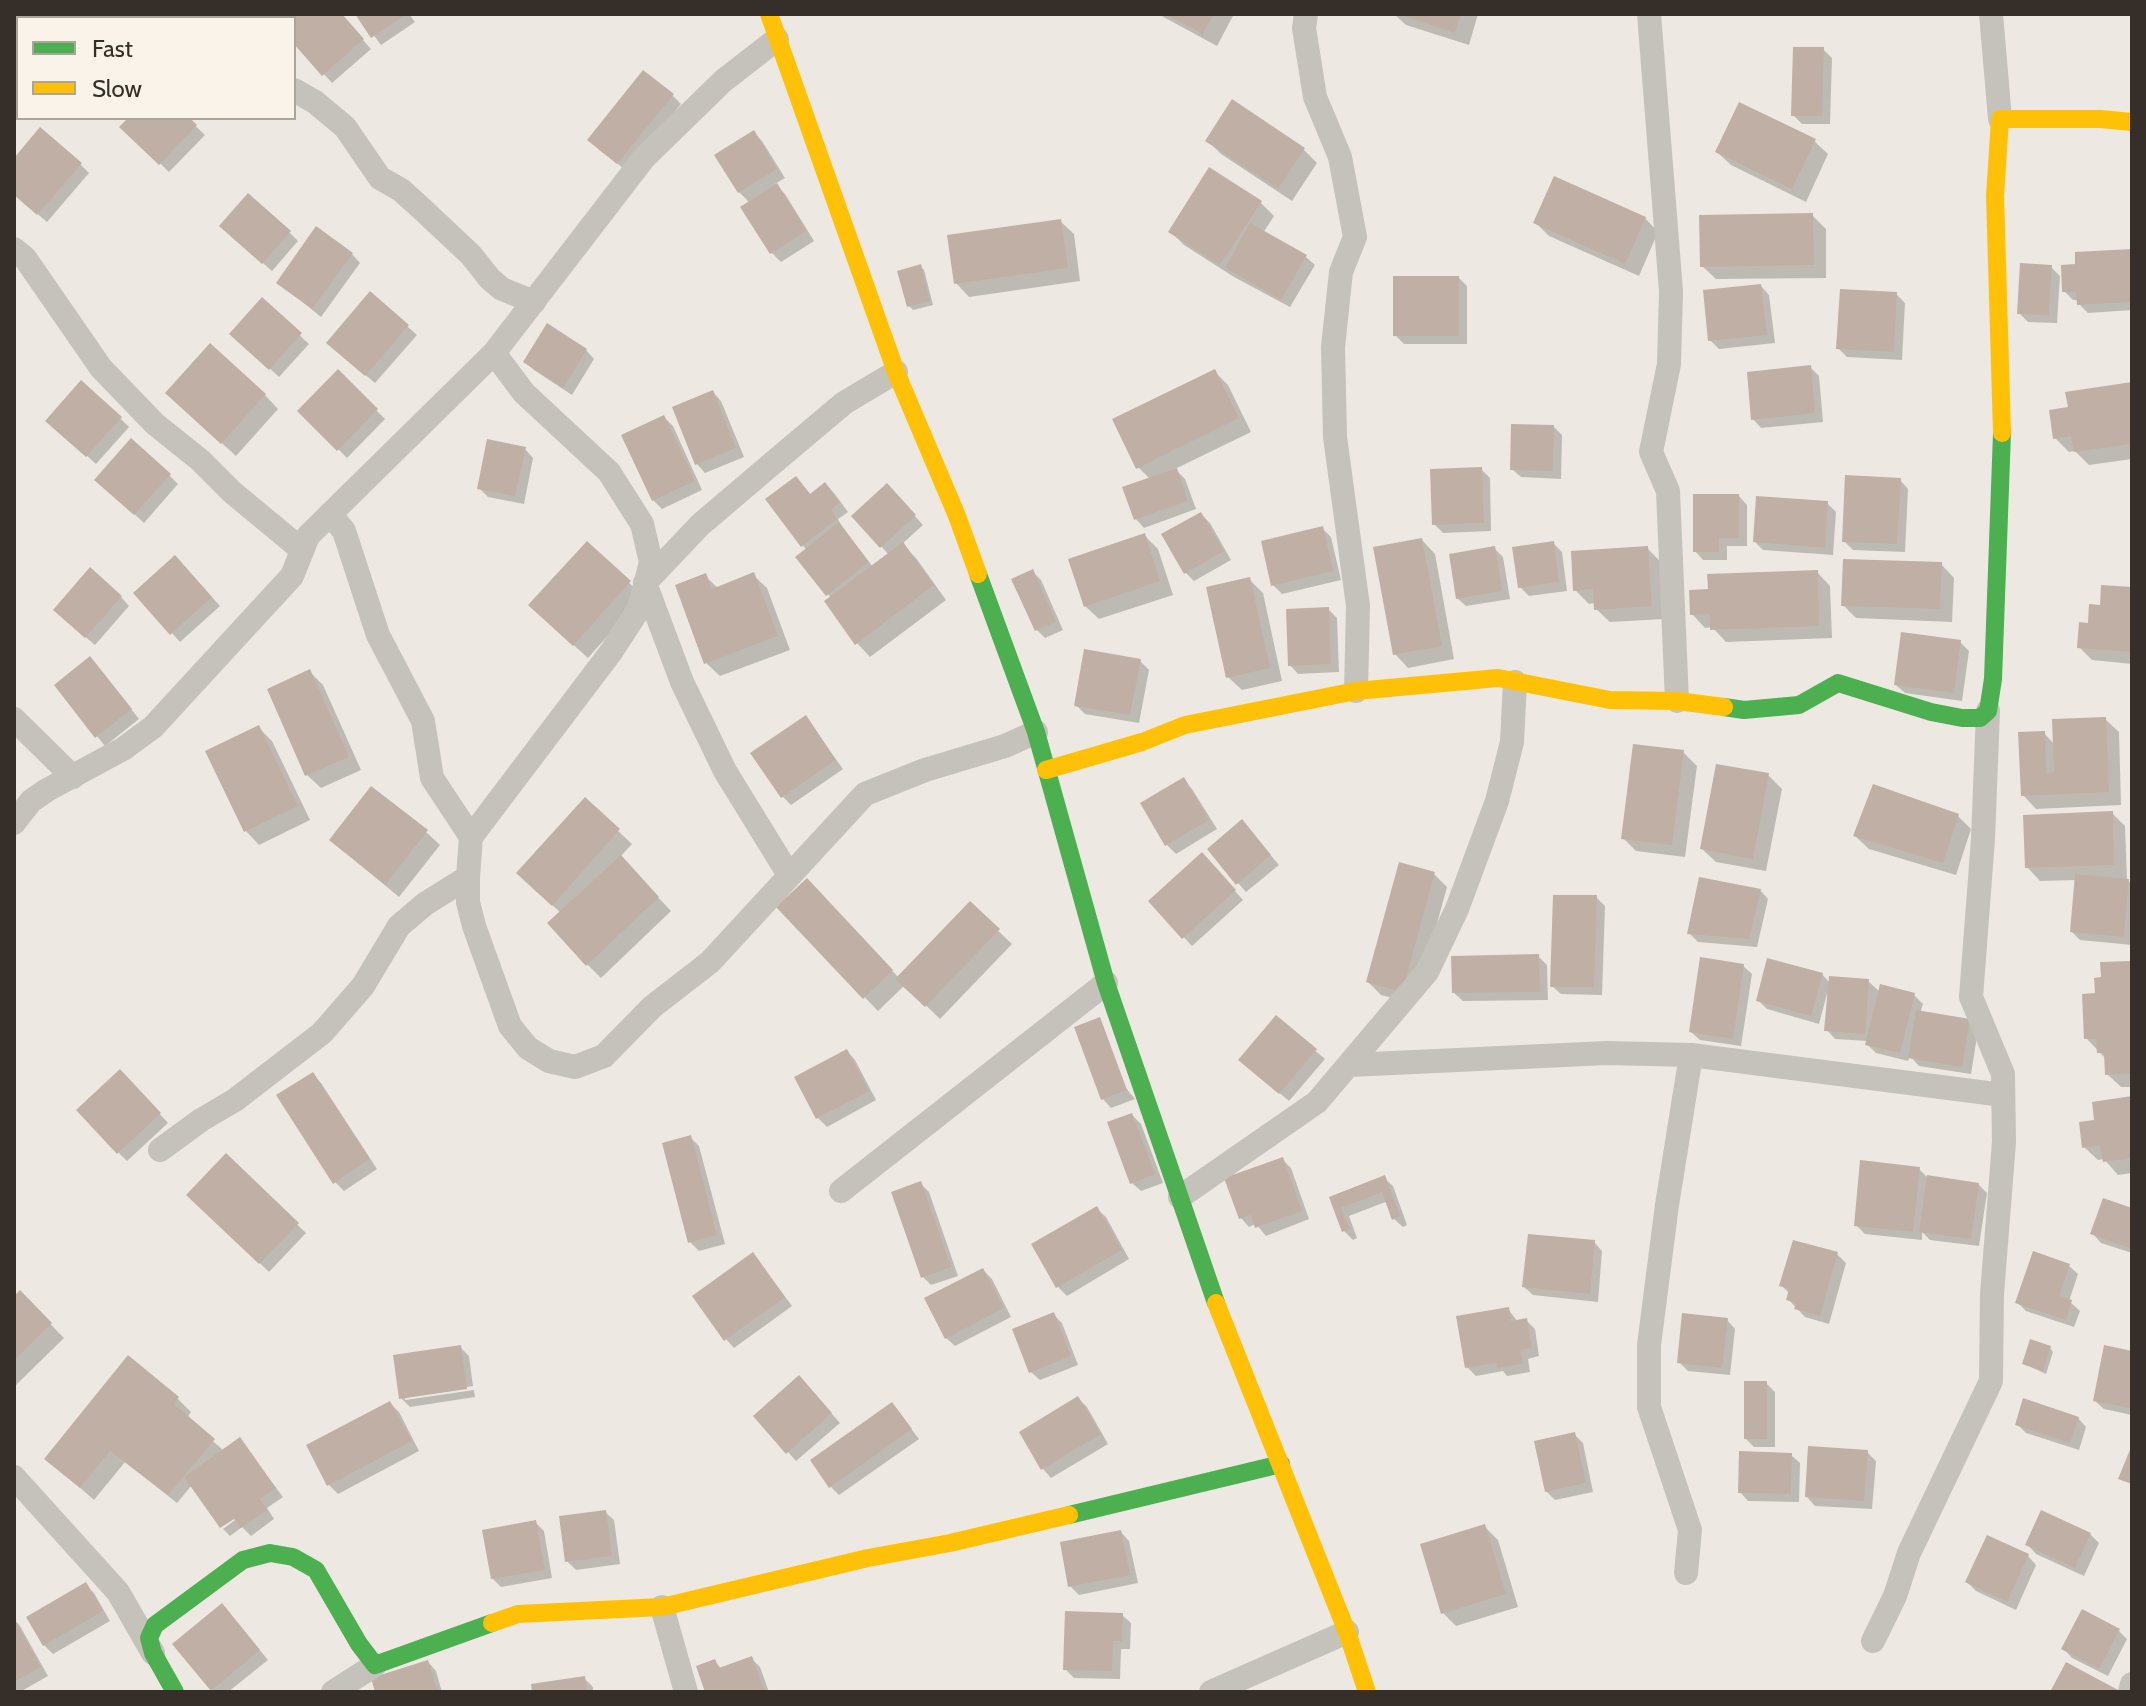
<!DOCTYPE html>
<style>
body{margin:0}
#map{position:relative;width:2146px;height:1706px;overflow:hidden;background:#ede9e2;font-family:Cabin,sans-serif}
canvas{display:block}
.frame{position:absolute;inset:0;border:16px solid #362f29;pointer-events:none}
.legend{position:absolute;left:16px;top:16px;width:280px;height:104px;box-sizing:border-box;background:#f9f3ea;border:2px solid #aba59d;margin:0;padding:10px 14px;list-style:none;font-size:24px;color:#362f29}
.legend li{display:flex;align-items:center;gap:16px;height:40px}
.legend b{width:40px;border:2px solid #aba59d}
</style>
<div id="map">
<canvas width="2146" height="1706"></canvas>
<div class="frame"></div>
<ul class="legend">
<li><b style="height:10px;background:#4caf50"></b>Fast</li>
<li><b style="height:10px;background:#ffc107"></b>Slow</li>
</ul>
</div>
<script>
const g = document.querySelector('canvas').getContext('2d');
g.lineJoin = 'round';
function paint(path, color) {
  g.fillStyle = color;
  g.fill(path, 'evenodd');
}
function shape(rows) {
  const path = new Path2D();
  for (const r of rows) {
    path.moveTo(r[0], r[1]);
    for (let i = 2; i < r.length; i += 2) path.lineTo(r[i], r[i + 1]);
  }
  return path;
}
function stroke(path, color, width, dash) {
  g.strokeStyle = color;
  g.lineWidth = width;
  g.lineCap = dash ? 'butt' : 'round';
  g.setLineDash(dash || []);
  g.stroke(path);
}
paint(shape([
 [105,14,130,14,127,18,110,18],
 [288,14,340,14,371,49,332,83,294,41,294,18,284,18],
 [358,14,409,14,415,22,381,45],
 [1158,14,1234,14,1217,46],
 [1394,14,1478,14,1469,45,1406,25],
 [1823,49,1832,58,1830,124,1802,124,1793,115],
 [672,95,681,104,627,171,598,149],
 [1232,102,1304,150,1317,163,1292,201,1221,154,1207,140],
 [131,118,187,118,205,135,169,172,122,127],
 [754,133,762,141,785,178,775,184,785,194,814,241,781,262,772,253,743,207,750,203,739,192],
 [1814,141,1828,154,1806,202,1731,165,1717,152],
 [14,161,80,164,89,173,47,222,14,194],
 [1260,202,1274,216,1263,233,1306,257,1315,265,1290,307,1234,277,1184,245,1171,232],
 [1812,215,1826,229,1826,278,1716,279,1702,266],
 [1645,218,1658,232,1639,276,1549,236,1536,223],
 [1060,221,1074,234,1080,281,969,297,956,283],
 [289,232,298,241,272,271,230,234],
 [2132,251,2132,310,2088,313,2079,304,2079,300,2073,300,2064,291],
 [352,254,360,263,321,317,278,282],
 [920,266,924,270,933,305,913,310,909,306],
 [2051,267,2060,276,2057,323,2028,322,2019,313],
 [1459,278,1467,286,1467,344,1404,344,1395,335],
 [1761,286,1769,295,1775,343,1719,349,1710,340],
 [371,294,417,335,375,383,337,351],
 [1896,294,1905,303,1902,360,1847,357,1838,348],
 [262,300,309,344,279,377,241,342],
 [586,350,594,359,572,395,534,370,525,362],
 [1811,368,1819,376,1823,422,1761,428,1753,419],
 [1214,371,1228,385,1251,432,1175,469,1185,479,1196,509,1144,528,1136,519,1150,479,1138,467],
 [338,372,385,419,347,458,300,411],
 [2132,384,2132,459,2089,465,2075,451,2069,452,2055,438,2070,409],
 [713,392,721,401,744,457,705,473,697,464],
 [265,395,278,409,236,456,181,406],
 [664,417,673,426,702,490,662,509,653,500],
 [120,418,129,427,96,464,57,429],
 [1554,427,1562,435,1561,479,1521,477,1512,469],
 [525,449,533,458,524,504,488,497,479,488],
 [1481,469,1490,478,1491,531,1443,533,1434,524],
 [169,475,178,484,144,523,106,488],
 [796,478,811,495,825,485,834,493,848,512,838,519,843,529,873,567,889,555,854,516,895,494,923,525,902,544,916,558,946,600,870,657,857,643,831,598,798,557,807,550,802,545],
 [1900,480,1908,489,1905,552,1853,550,1844,541],
 [1739,496,1747,505,1747,546,1727,546,1727,560,1703,560,1695,551],
 [1827,503,1836,512,1833,555,1763,550,1755,542],
 [1201,514,1210,523,1231,560,1194,581,1185,572],
 [1322,528,1331,537,1341,580,1282,594,1273,585],
 [1144,535,1158,549,1173,595,1099,619,1085,606],
 [1422,540,1435,554,1454,659,1408,668,1395,654],
 [1553,543,1562,552,1567,591,1529,596,1520,587],
 [587,544,643,596,588,658,545,619],
 [1494,548,1503,557,1510,599,1466,606,1457,598],
 [1647,548,1661,562,1664,619,1610,622,1596,609,1596,603,1589,604,1575,590],
 [1941,564,1954,578,1952,622,1856,618,1843,605],
 [184,566,220,606,180,642,136,593],
 [1032,571,1041,580,1063,630,1045,638,1037,630],
 [1817,572,1830,586,1832,638,1726,642,1712,627,1705,628,1692,614,1710,591],
 [753,575,767,588,790,650,720,676,706,663,705,576,718,588],
 [1249,579,1263,593,1282,681,1242,690,1228,677],
 [2132,589,2132,664,2092,660,2079,647,2089,625],
 [121,597,129,606,95,645,64,619],
 [1328,609,1337,618,1339,672,1298,674,1290,665],
 [1960,642,1969,651,1962,701,1905,693,1896,685],
 [1140,661,1149,670,1139,723,1085,714,1076,705],
 [98,667,139,719,105,746,56,685],
 [310,672,323,685,361,770,321,788,307,775],
 [806,718,843,769,791,805,783,797],
 [2105,719,2119,732,2121,805,2036,809,2023,795,2044,733,2055,745],
 [258,727,272,741,310,820,259,845,246,831,207,752],
 [1683,752,1697,766,1685,857,1636,851,1623,838],
 [1768,775,1782,789,1766,871,1716,862,1702,849],
 [1183,780,1192,789,1217,829,1176,854,1167,845,1143,804],
 [585,800,632,844,620,857,671,911,601,978,587,964,561,913,532,887],
 [2112,813,2125,826,2127,880,2132,884,2132,945,2080,940,2072,932,2076,880,2040,881,2027,867],
 [1958,816,1971,829,1956,875,1869,849,1855,836],
 [1250,831,1279,865,1246,892,1238,883],
 [426,832,440,845,399,897,331,840],
 [1210,863,1243,900,1192,946,1151,902],
 [1434,874,1447,887,1415,1004,1381,995,1368,982],
 [1760,890,1768,899,1757,947,1698,942,1689,933],
 [820,894,899,978,970,904,1012,944,940,1019,905,985,878,1011,778,907],
 [1596,897,1605,906,1602,995,1561,994,1552,986],
 [1538,956,1547,965,1548,1000,1463,1001,1454,993],
 [2132,963,2132,1087,2121,1087,2107,1074,2107,1060,2086,1038,2097,995],
 [1743,966,1752,974,1741,1046,1700,1040,1691,1032],
 [1822,974,1830,983,1868,981,1880,992,1914,995,1923,1004,1920,1013,1969,1021,1978,1030,1971,1074,1919,1066,1910,1056,1908,1061,1876,1053,1867,1044,1868,1041,1835,1039,1827,1030,1829,995,1827,994,1819,1024,1767,1009,1758,1000],
 [1276,1017,1325,1059,1289,1101,1250,1068],
 [1076,1028,1135,1099,1111,1108,1103,1099],
 [847,1051,855,1060,876,1100,827,1127,818,1118,796,1078],
 [312,1074,321,1083,377,1169,344,1191,335,1182],
 [129,1080,168,1123,127,1161,118,1152],
 [2132,1098,2132,1173,2118,1175,2104,1159,2098,1160,2084,1147,2097,1121],
 [1132,1115,1141,1124,1163,1183,1141,1191,1132,1183],
 [690,1137,699,1146,725,1244,699,1251,690,1242],
 [226,1156,306,1233,269,1272,189,1195],
 [1282,1159,1291,1168,1309,1219,1266,1236,1256,1224,1249,1227,1241,1218],
 [1919,1169,1928,1178,1978,1184,1987,1193,1979,1246,1930,1240,1922,1232,1922,1240,1865,1234,1856,1225],
 [1384,1178,1393,1186,1407,1225,1403,1227,1394,1219,1388,1201,1349,1216,1357,1238,1353,1240,1344,1231,1331,1198],
 [921,1184,929,1192,958,1276,931,1285,923,1277],
 [1097,1209,1106,1217,1129,1259,1067,1296,1058,1287,1034,1245],
 [2132,1210,2132,1253,2101,1243,2093,1234],
 [1594,1242,1602,1251,1598,1302,1533,1295,1524,1287],
 [753,1254,792,1306,734,1348,726,1339],
 [1837,1254,1846,1263,1829,1324,1805,1317,1788,1299,1790,1294,1781,1285],
 [2069,1266,2078,1274,2069,1301,2080,1311,2074,1327,2026,1311,2018,1303],
 [983,1270,992,1279,1011,1317,955,1346,946,1338],
 [20,1293,64,1338,14,1387,14,1298],
 [1508,1309,1518,1322,1526,1320,1535,1329,1539,1356,1528,1359,1530,1372,1507,1376,1503,1371,1476,1376,1467,1367],
 [1054,1315,1062,1323,1078,1365,1040,1380,1031,1372],
 [1727,1320,1735,1329,1730,1375,1688,1371,1679,1362],
 [460,1347,469,1356,473,1386,405,1396,405,1400,474,1390,475,1397,410,1407,401,1398],
 [2050,1348,2053,1352,2046,1374,2024,1364],
 [2106,1348,2132,1353,2132,1415,2104,1409,2095,1401],
 [1766,1383,1775,1392,1775,1447,1754,1447,1746,1439],
 [808,1387,840,1423,796,1461,756,1416],
 [1078,1398,1087,1407,1108,1444,1051,1478,1043,1469],
 [178,1399,191,1412,187,1418,224,1451,240,1440,283,1497,267,1508,274,1519,251,1536,242,1527,230,1536,223,1529,243,1514,192,1485,177,1503,125,1462,94,1500,47,1459],
 [390,1403,399,1412,419,1451,338,1494,329,1485,309,1446],
 [892,1404,919,1439,839,1495,831,1487],
 [2078,1418,2086,1427,2079,1450,2026,1433,2017,1424],
 [1574,1434,1583,1443,1593,1492,1555,1500,1546,1491],
 [1867,1452,1876,1461,1872,1509,1815,1506,1807,1497],
 [1791,1455,1800,1463,1799,1502,1748,1501,1740,1492],
 [605,1512,614,1520,620,1564,576,1570,567,1561],
 [535,1522,544,1531,552,1578,501,1587,492,1578],
 [1484,1526,1498,1540,1518,1607,1456,1626,1443,1613],
 [1121,1532,1129,1541,1138,1583,1079,1595,1070,1586],
 [2090,1534,2099,1543,2084,1576,2036,1554,2028,1545],
 [2028,1556,2036,1565,2016,1610,1976,1591,1967,1582],
 [85,1584,94,1593,110,1621,53,1654,44,1645],
 [230,1614,268,1660,228,1692,215,1692,175,1644],
 [1122,1615,1131,1623,1130,1649,1121,1649,1120,1679,1074,1678,1065,1669],
 [14,1619,20,1626,48,1676,20,1692,14,1692],
 [2118,1630,2127,1639,2108,1676,2072,1658,2064,1649],
 [751,1658,760,1667,769,1692,707,1692,715,1662,722,1669],
 [428,1662,436,1671,442,1692,377,1692],
 [584,1678,593,1687,593,1692,534,1692]
]), '#0003');
paint(shape([
 [14,14,79,14,84,18,18,18,18,39,14,35],
 [285,14,342,14,364,39,322,76,294,44,294,18,281,18],
 [355,14,406,14,371,38],
 [1165,14,1214,14,1203,34],
 [1398,14,1461,14,1455,33],
 [1793,47,1824,47,1822,116,1791,116],
 [643,70,674,94,617,164,587,140],
 [1232,99,1305,148,1278,189,1205,141],
 [1739,102,1816,139,1792,189,1715,152],
 [128,118,190,118,197,125,159,165,119,127],
 [40,127,82,163,37,215,14,195,14,158],
 [754,130,777,169,738,193,714,155],
 [1209,167,1262,201,1220,265,1168,232],
 [1554,176,1646,217,1625,264,1533,223],
 [777,183,807,231,770,254,740,207],
 [248,193,291,231,262,264,219,226],
 [1813,213,1814,265,1700,267,1699,215],
 [1061,219,1068,268,954,284,947,235],
 [1250,223,1307,255,1281,300,1225,268],
 [316,226,353,253,312,309,276,283],
 [2132,249,2132,302,2077,305,2076,292,2062,292,2061,265,2075,264,2075,252],
 [2020,263,2052,265,2049,315,2017,314],
 [921,264,930,301,907,307,897,271],
 [1393,276,1459,276,1459,336,1393,336],
 [1761,284,1767,335,1708,341,1703,290],
 [1840,289,1897,292,1894,352,1836,349],
 [370,291,409,325,365,376,326,343],
 [262,297,302,333,269,370,229,334],
 [547,323,587,349,563,388,523,362],
 [210,343,266,394,221,444,165,393],
 [1811,365,1815,413,1751,420,1747,372],
 [338,369,378,409,337,451,297,411],
 [1215,369,1239,418,1136,469,1112,419],
 [81,380,122,417,86,457,45,421],
 [2132,382,2132,444,2074,452,2071,436,2053,439,2049,410,2068,407,2065,392],
 [713,390,736,448,695,465,672,407],
 [664,415,695,481,652,501,621,435],
 [1511,424,1554,425,1553,471,1510,470],
 [131,438,171,474,134,515,94,480],
 [487,439,526,447,515,496,477,489],
 [1482,467,1484,523,1432,525,1430,469],
 [1177,468,1188,501,1134,520,1122,487],
 [1845,475,1901,478,1897,544,1842,542],
 [796,476,810,494,825,482,840,502,831,510,837,519,801,547,765,499],
 [887,483,916,515,880,548,851,516],
 [1693,494,1739,494,1739,538,1719,538,1719,552,1693,552],
 [1756,496,1828,501,1825,548,1753,542],
 [1201,512,1224,551,1184,574,1161,534],
 [839,522,869,562,826,596,795,557],
 [1323,526,1333,571,1271,586,1261,541],
 [1145,533,1160,581,1084,607,1068,559],
 [1422,538,1442,646,1393,655,1373,547],
 [587,541,631,581,573,646,528,605],
 [1554,541,1559,582,1518,588,1512,547],
 [903,542,934,585,855,645,824,601],
 [1495,546,1502,591,1456,599,1449,554],
 [1648,546,1652,606,1594,610,1593,589,1573,591,1571,551],
 [175,555,212,597,170,635,133,593],
 [1843,559,1942,562,1940,609,1841,606],
 [90,567,122,596,85,638,53,610],
 [1033,569,1056,622,1035,631,1011,579],
 [1818,570,1819,626,1710,630,1710,614,1690,615,1689,590,1708,589,1707,574],
 [754,572,778,636,704,664,675,585,706,573,712,589],
 [1250,577,1270,668,1226,678,1206,587],
 [2101,585,2132,587,2132,652,2077,648,2079,622,2088,623,2089,604,2100,605],
 [1329,607,1331,664,1288,666,1286,609],
 [1901,632,1961,640,1954,693,1894,685],
 [1084,649,1141,659,1130,715,1074,706],
 [90,656,132,709,95,738,54,685],
 [310,669,349,757,305,776,267,689],
 [806,715,836,760,781,798,750,753],
 [2106,717,2109,792,2021,796,2018,732,2045,731,2046,773,2054,772,2052,719],
 [259,725,298,806,244,832,205,751],
 [1633,744,1684,750,1672,845,1621,839],
 [1716,764,1769,773,1753,859,1700,849],
 [1184,777,1209,820,1165,846,1140,803],
 [1873,784,1959,814,1943,863,1853,836],
 [371,786,428,830,385,885,329,840],
 [585,797,620,829,552,906,516,873],
 [2113,811,2114,865,2025,868,2023,815],
 [1242,819,1271,855,1236,885,1207,849],
 [1202,852,1236,890,1182,939,1148,901],
 [621,855,659,897,586,966,547,923],
 [1399,862,1435,872,1402,992,1366,982],
 [2075,874,2129,879,2124,937,2070,932],
 [1699,877,1761,889,1749,939,1687,934],
 [807,878,893,970,863,999,776,907],
 [1553,895,1597,895,1594,987,1550,987],
 [970,901,1000,929,925,1007,895,979],
 [1539,954,1540,992,1452,993,1451,956],
 [1700,957,1744,964,1733,1039,1689,1032],
 [1767,958,1823,973,1811,1016,1756,1001],
 [2132,961,2132,1073,2105,1075,2104,1053,2097,1053,2096,1039,2084,1039,2082,994,2095,993,2094,978,2101,977,2100,962],
 [1829,976,1869,979,1865,1034,1824,1031],
 [1880,984,1915,993,1900,1053,1865,1045],
 [1916,1010,1970,1019,1962,1067,1908,1058],
 [1276,1015,1317,1049,1279,1094,1238,1060],
 [1100,1017,1127,1090,1101,1100,1074,1027],
 [847,1049,869,1091,816,1119,794,1077],
 [120,1069,161,1113,117,1154,76,1110],
 [313,1072,370,1159,333,1184,276,1095],
 [2132,1096,2132,1158,2103,1162,2100,1145,2082,1148,2079,1122,2094,1120,2092,1102],
 [1132,1113,1155,1174,1130,1184,1107,1122],
 [691,1135,717,1235,688,1243,662,1143],
 [226,1153,299,1223,259,1264,186,1195],
 [1283,1157,1302,1211,1255,1228,1251,1215,1239,1219,1224,1178],
 [1860,1160,1920,1167,1913,1232,1854,1226],
 [1385,1175,1400,1216,1392,1220,1382,1192,1341,1208,1350,1229,1342,1232,1329,1197],
 [1927,1175,1979,1183,1971,1239,1919,1232],
 [921,1181,951,1267,921,1278,891,1192],
 [2103,1198,2132,1208,2132,1249,2090,1234],
 [1097,1206,1122,1250,1056,1288,1031,1244],
 [1528,1234,1595,1240,1590,1294,1522,1287],
 [1793,1240,1838,1252,1820,1316,1794,1309,1796,1303,1786,1300,1789,1289,1779,1286],
 [2033,1251,2070,1264,2059,1296,2072,1300,2066,1320,2015,1303],
 [753,1252,785,1297,724,1341,692,1296],
 [983,1268,1004,1308,945,1339,924,1298],
 [20,1290,52,1323,14,1361,14,1296],
 [1509,1307,1511,1321,1527,1318,1532,1348,1520,1350,1523,1364,1497,1368,1496,1363,1465,1368,1456,1316],
 [1054,1312,1071,1356,1029,1373,1012,1329],
 [1682,1313,1728,1318,1722,1368,1677,1363],
 [2030,1339,2051,1346,2043,1371,2022,1364],
 [461,1345,467,1389,399,1399,393,1355],
 [2104,1345,2132,1351,2130,1408,2093,1401],
 [128,1355,179,1397,174,1404,215,1439,168,1495,110,1451,80,1488,44,1459],
 [799,1375,832,1413,786,1454,753,1416],
 [1744,1381,1767,1381,1767,1439,1744,1439],
 [1078,1396,1101,1434,1041,1470,1019,1432],
 [2023,1398,2079,1417,2070,1443,2015,1425],
 [390,1401,412,1441,327,1486,306,1445],
 [892,1402,912,1429,829,1488,810,1460],
 [1575,1432,1586,1483,1545,1492,1534,1441],
 [240,1437,276,1488,260,1499,267,1510,241,1528,234,1519,220,1528,184,1477],
 [2132,1445,2132,1484,2118,1479],
 [1808,1446,1868,1450,1864,1501,1805,1497],
 [1739,1451,1792,1453,1791,1494,1738,1493],
 [606,1510,612,1556,565,1562,559,1516],
 [2041,1510,2091,1533,2075,1568,2025,1545],
 [536,1520,545,1570,491,1579,482,1530],
 [1485,1524,1506,1594,1441,1614,1420,1544],
 [1121,1530,1130,1575,1068,1587,1060,1542],
 [1987,1535,2029,1554,2007,1602,1965,1582],
 [86,1582,103,1611,43,1646,26,1617],
 [222,1603,260,1650,211,1691,172,1644],
 [2082,1609,2120,1629,2099,1669,2061,1649],
 [1065,1611,1123,1613,1122,1641,1113,1641,1112,1671,1063,1670],
 [14,1618,41,1667,14,1682],
 [752,1656,765,1692,705,1692,696,1666,715,1659,719,1668],
 [428,1660,438,1692,375,1692,371,1678],
 [2066,1662,2118,1690,2117,1692,2050,1692],
 [585,1676,587,1692,532,1692,531,1684]
]), '#bfafa4');
stroke(shape([
 [1306,14,1304,28,1315,97,1340,157,1355,237,1341,272,1333,347,1335,437,1358,606,1356,691],
 [1649,14,1671,291,1669,364,1651,452,1668,491,1677,701],
 [1991,14,2000,119],
 [236,18,241,14],
 [294,90,315,102,345,127,380,178,401,190,422,209,471,255,490,279,502,289,534,302],
 [14,249,25,258,101,368,155,424,200,460,232,492,302,550],
 [330,514,344,531,378,635,423,721,432,778,471,837],
 [14,719,73,777],
 [14,823,31,801,47,790,123,749,153,727,292,576,308,536,494,353,644,158,723,81,777,39],
 [789,875,725,771,682,682,645,583,700,525,774,462,844,403,896,372],
 [468,877,468,902,474,926,510,1026,528,1048,549,1061,575,1067,604,1056,652,1007,710,962,865,794,925,770,1005,746,1036,732],
 [1350,1065,1607,1053,1691,1055,2003,1095],
 [160,1150,201,1120,235,1100,322,1033,363,986,399,926,425,904,468,877,471,837,611,652,639,609,651,562,642,524,609,472,524,393,494,353],
 [841,1191,1106,983],
 [1180,1197,1317,1102,1427,972,1457,909,1497,801,1512,742,1515,682],
 [14,1477,118,1592,153,1653],
 [1686,1573,1690,1530,1649,1407,1649,1345,1667,1205,1691,1055],
 [662,1607,686,1692],
 [1873,1641,1895,1596,1909,1553,1991,1381,1992,1294,2004,1142,2003,1074,1971,997,1983,839,1988,711],
 [333,1692,375,1665],
 [1211,1692,1347,1632],
 [2130,1692,2132,1684]
]), '#c5c1bb', 24);
stroke(shape([
 [978,574,1036,732,1106,983,1216,1303],
 [1724,707,1744,710,1799,705,1838,683,1931,712,1962,718,1980,718,1988,711,1993,679,2002,433],
 [1069,1515,1281,1464],
 [175,1692,153,1653,149,1638,155,1625,243,1560,270,1553,293,1557,316,1570,359,1644,375,1665,492,1623]
]), '#4caf50', 18);
stroke(shape([
 [769,14,896,372,957,516,978,574],
 [2002,433,1995,196,2000,119,2100,119,2132,122],
 [1046,770,1142,742,1185,725,1356,691,1498,678,1610,700,1677,701,1724,707],
 [1216,1303,1347,1632,1367,1692],
 [492,1623,518,1614,662,1607,868,1558,950,1543,1069,1515]
]), '#ffc107', 18);
</script>
